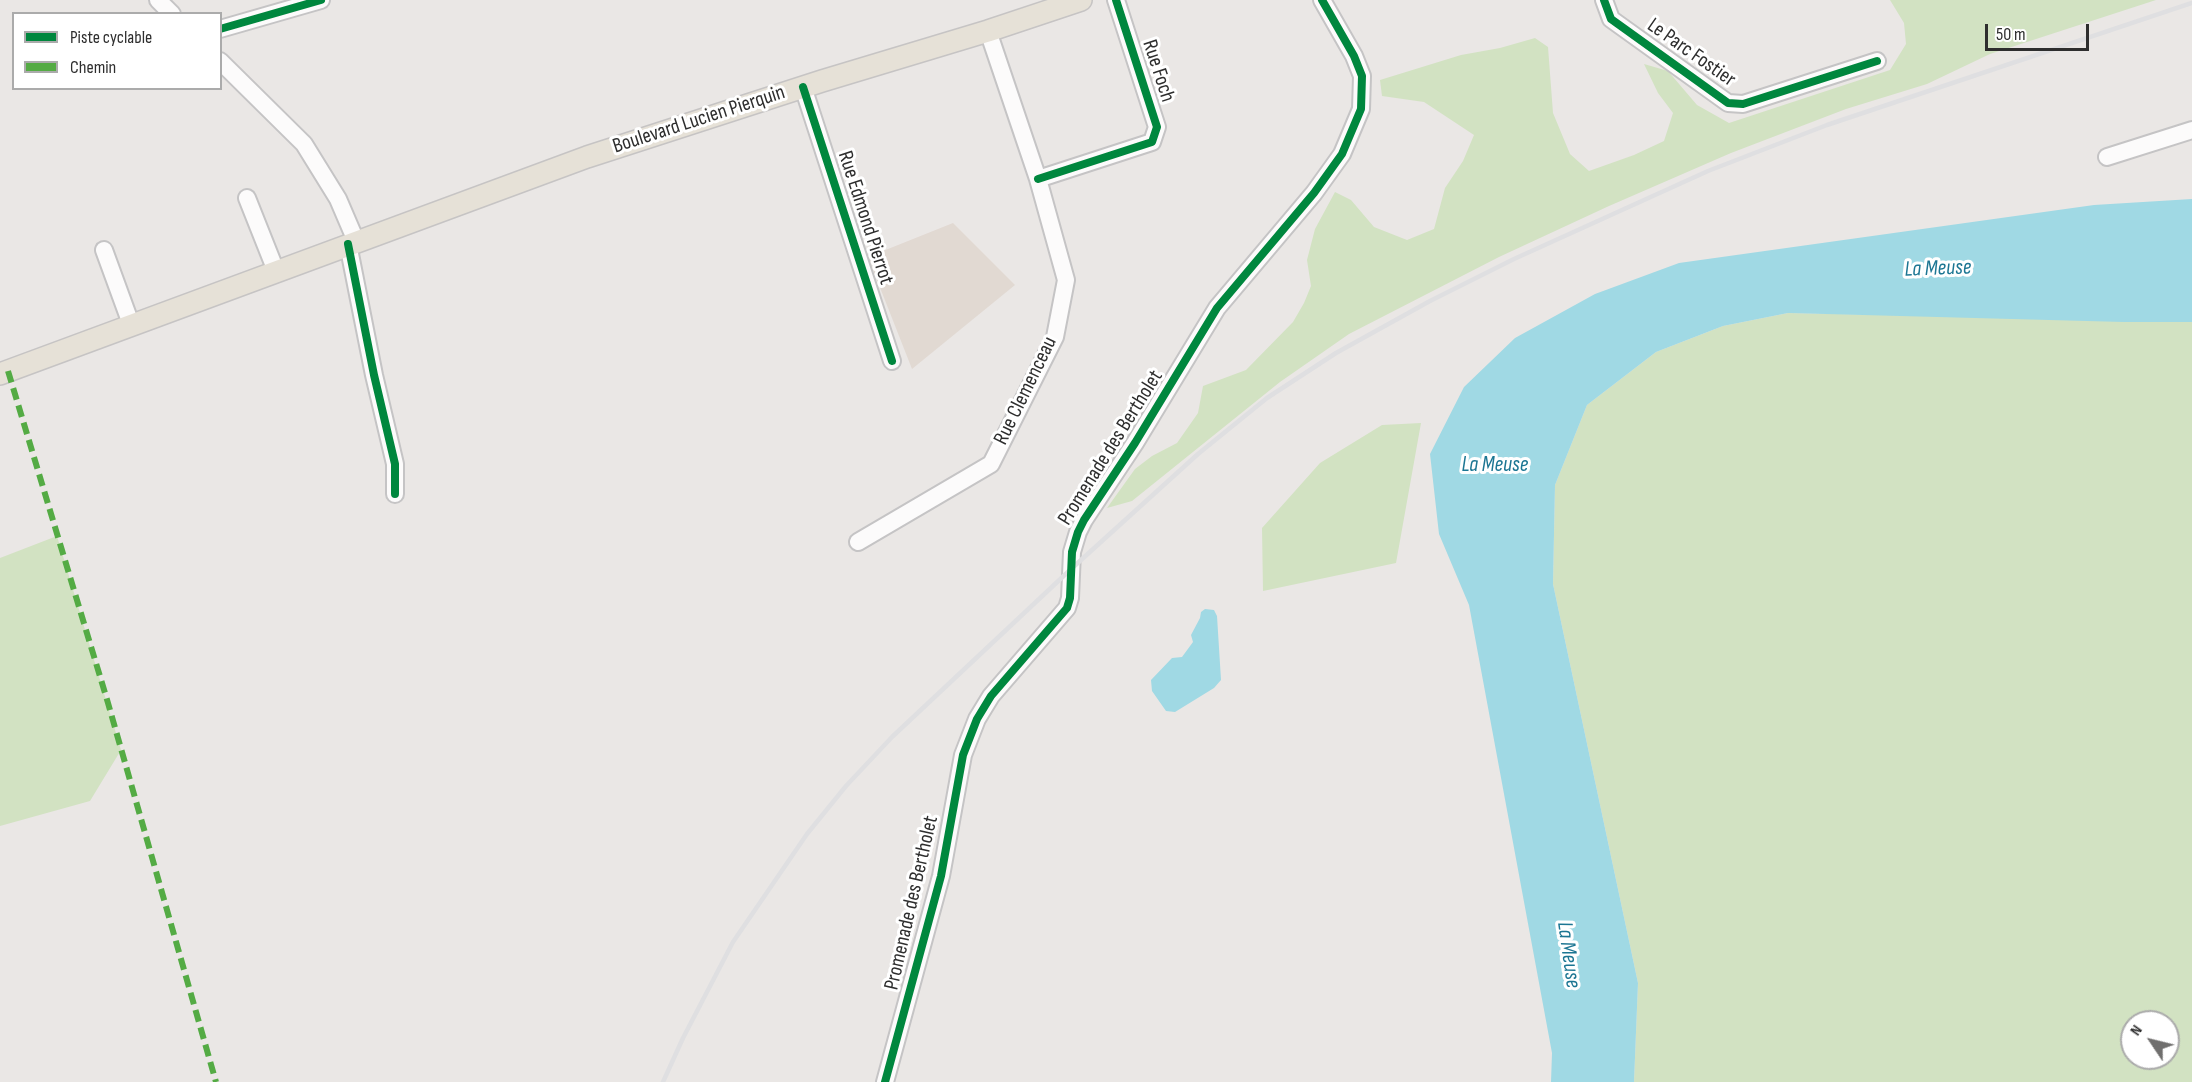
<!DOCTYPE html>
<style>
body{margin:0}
#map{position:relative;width:2192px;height:1082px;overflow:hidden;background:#eae7e5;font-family:"Sofia Sans Condensed",sans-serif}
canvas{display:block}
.legend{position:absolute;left:12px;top:12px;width:210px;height:78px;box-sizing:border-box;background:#fff;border:2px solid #ababab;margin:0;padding:8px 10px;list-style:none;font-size:18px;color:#2e2e2e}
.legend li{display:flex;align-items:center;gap:12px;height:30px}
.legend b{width:30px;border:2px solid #ababab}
.north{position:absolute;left:2120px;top:1010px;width:60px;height:60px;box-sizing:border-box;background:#fff;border:2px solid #ababab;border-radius:50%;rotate:305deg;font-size:16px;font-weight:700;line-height:24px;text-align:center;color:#2e2e2e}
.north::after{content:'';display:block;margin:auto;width:21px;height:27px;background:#706f6e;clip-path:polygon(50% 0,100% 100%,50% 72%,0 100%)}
.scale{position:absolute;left:1985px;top:24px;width:104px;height:27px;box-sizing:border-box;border:3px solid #2e2e2e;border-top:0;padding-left:8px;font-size:18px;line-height:21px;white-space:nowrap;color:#2e2e2e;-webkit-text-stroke:4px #fff;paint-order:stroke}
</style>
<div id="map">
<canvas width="2192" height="1082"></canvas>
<ul class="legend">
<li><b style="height:8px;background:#00873e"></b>Piste cyclable</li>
<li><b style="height:8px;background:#54ab44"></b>Chemin</li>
</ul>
<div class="north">N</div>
<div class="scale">50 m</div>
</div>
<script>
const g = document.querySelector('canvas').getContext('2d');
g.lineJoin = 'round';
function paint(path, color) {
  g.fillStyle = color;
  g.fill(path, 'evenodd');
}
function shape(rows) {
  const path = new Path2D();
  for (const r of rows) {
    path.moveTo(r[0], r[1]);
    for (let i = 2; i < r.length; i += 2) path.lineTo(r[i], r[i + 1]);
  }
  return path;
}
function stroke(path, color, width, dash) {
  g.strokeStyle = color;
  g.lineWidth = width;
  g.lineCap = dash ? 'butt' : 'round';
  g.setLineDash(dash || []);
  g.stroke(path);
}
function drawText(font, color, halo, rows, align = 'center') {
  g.font = font + ' "Sofia Sans Condensed",sans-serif';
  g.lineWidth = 6;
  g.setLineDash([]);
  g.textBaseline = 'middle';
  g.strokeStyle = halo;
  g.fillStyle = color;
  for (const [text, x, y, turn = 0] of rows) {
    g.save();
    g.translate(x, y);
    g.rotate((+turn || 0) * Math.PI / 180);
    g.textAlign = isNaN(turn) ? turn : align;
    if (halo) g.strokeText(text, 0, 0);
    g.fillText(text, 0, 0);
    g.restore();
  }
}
paint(shape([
 [953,223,1015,285,912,369,868,257]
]), '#e1d9d2');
paint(shape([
 [1890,0,2156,0,1990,54,1927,84,1846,109,1731,153,1609,206,1499,257,1349,334,1280,382,1132,501,1107,508,1135,469,1152,456,1177,443,1198,413,1203,386,1246,370,1293,322,1304,303,1311,286,1307,260,1315,229,1335,192,1351,200,1374,227,1407,240,1434,229,1445,188,1463,161,1474,135,1424,102,1382,96,1380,80,1461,55,1500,48,1535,38,1548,47,1553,113,1570,154,1589,171,1634,155,1664,141,1673,113,1658,93,1644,64,1668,71,1697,105,1729,123,1890,70,1906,44,1904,23],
 [1788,313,2192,321,2192,1082,1634,1082,1638,983,1553,584,1555,485,1587,405,1656,352,1723,326],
 [2132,1022,2168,1022,2168,1058,2132,1058],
 [1421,423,1396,563,1263,591,1262,528,1320,463,1382,425],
 [57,536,121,750,90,801,0,826,0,558]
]), '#d2e2c2');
paint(shape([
 [2192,199,2192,322,2124,322,1788,313,1723,326,1656,352,1587,405,1555,485,1553,584,1638,983,1634,1082,1551,1082,1552,1053,1469,605,1439,534,1430,454,1464,387,1515,338,1595,294,1679,263,2094,205],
 [1205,609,1214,610,1217,616,1221,680,1214,688,1175,712,1166,711,1152,691,1151,680,1172,658,1182,657,1193,642,1191,635,1200,618,1201,612]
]), '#a0d9e4');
const minor = shape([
 [158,0,172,14],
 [1604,0,1611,19,1728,103,1743,104,1877,61],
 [220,29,321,0],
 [220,61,304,144,338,199,356,241],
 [803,87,892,361],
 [2107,157,2192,130],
 [1038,179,1152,142,1157,127,1116,0],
 [247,198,276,271],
 [348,244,374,375,395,464,395,494],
 [104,250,131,324],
 [858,542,991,464,1055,337,1066,280,1038,179,988,31],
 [885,1082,941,876,963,755,977,719,991,696,1067,608,1070,598,1072,552,1078,532,1084,520,1135,443,1217,308,1314,193,1342,154,1361,109,1362,76,1354,56,1322,0]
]);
const major = shape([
 [0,374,587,157,822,81,988,31,1081,0]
]);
stroke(minor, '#c5c4c5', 20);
stroke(major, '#c6c4c4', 24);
stroke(minor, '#fcfbfb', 16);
stroke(major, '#e6e1d7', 21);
stroke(shape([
 [663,1082,683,1038,733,942,807,834,846,786,892,737,1070,570,1198,454,1267,398,1336,353,1430,301,1514,259,1708,171,1827,125,2192,3]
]), '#dfdfe1', 4.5);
stroke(shape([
 [8,371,108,703,216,1082]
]), '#54ab44', 6, [12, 6]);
stroke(shape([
 [1604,0,1611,19,1728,103,1743,104,1877,61],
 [220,29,321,0],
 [803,87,892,361],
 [1038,179,1152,142,1157,127,1116,0],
 [348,244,374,375,395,464,395,494],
 [885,1082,941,876,963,755,977,719,991,696,1067,608,1070,598,1072,552,1078,532,1084,520,1135,443,1217,308,1314,193,1342,154,1361,109,1362,76,1354,56,1322,0]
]), '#00873e', 8);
drawText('21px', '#2e2e2e', '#fff', [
 ["Le Parc Fostier",1691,53,35],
 ["Rue Foch",1158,71,72],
 ["Boulevard Lucien Pierquin",699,120,-18],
 ["Rue Edmond Pierrot",865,218,72],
 ["Rue Clemenceau",1026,391,-64],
 ["Promenade des Bertholet",1111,448,-58],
 ["Promenade des Bertholet",912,903,-77]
]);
drawText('italic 22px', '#1c7693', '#fff', [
 ["La Meuse",1938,269,-2],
 ["La Meuse",1495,465],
 ["La Meuse",1568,955,82]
]);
</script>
